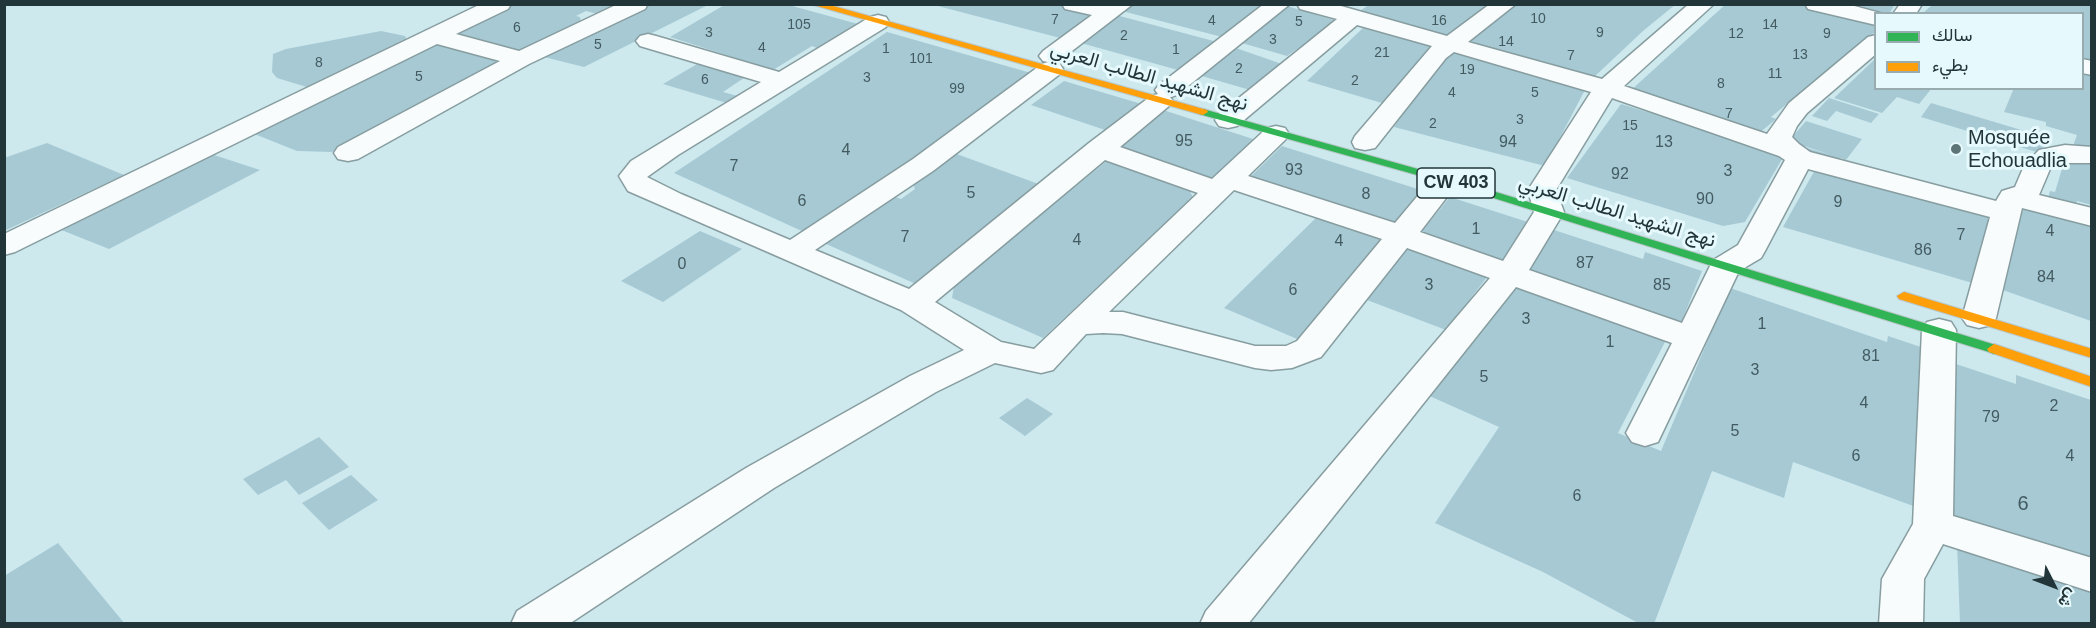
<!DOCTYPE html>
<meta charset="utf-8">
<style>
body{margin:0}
#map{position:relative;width:2096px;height:628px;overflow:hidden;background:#cde9ee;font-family:Arial,Vazirmatn,sans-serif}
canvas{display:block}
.frame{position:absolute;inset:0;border:6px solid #223639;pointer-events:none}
.legend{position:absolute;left:1874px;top:12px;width:210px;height:78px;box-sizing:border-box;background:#e6f9fd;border:2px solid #98abaf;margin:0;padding:8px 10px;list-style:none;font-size:18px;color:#223639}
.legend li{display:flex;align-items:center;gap:12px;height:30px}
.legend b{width:30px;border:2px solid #98abaf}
.north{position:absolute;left:2024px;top:556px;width:60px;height:60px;-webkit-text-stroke:4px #e6f9fd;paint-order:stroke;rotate:132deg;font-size:16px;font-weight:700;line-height:24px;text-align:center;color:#223639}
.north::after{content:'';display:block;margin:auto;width:21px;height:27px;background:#223639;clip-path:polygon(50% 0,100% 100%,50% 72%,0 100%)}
</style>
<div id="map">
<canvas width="2096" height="628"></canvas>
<div class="frame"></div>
<ul class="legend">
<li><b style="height:8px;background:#30b455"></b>سالك</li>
<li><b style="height:8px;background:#ff9f0a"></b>بطيء</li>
</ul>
<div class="north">ش</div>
</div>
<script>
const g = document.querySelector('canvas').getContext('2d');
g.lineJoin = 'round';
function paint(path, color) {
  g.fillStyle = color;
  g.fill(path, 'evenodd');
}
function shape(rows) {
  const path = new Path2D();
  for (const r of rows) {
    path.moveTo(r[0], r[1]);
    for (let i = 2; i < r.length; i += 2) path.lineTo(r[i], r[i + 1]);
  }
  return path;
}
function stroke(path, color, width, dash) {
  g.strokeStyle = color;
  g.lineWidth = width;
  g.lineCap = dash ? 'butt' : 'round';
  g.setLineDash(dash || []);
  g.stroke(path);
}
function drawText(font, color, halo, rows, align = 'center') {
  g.font = font + ' Arial,Vazirmatn,sans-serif';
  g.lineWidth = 6;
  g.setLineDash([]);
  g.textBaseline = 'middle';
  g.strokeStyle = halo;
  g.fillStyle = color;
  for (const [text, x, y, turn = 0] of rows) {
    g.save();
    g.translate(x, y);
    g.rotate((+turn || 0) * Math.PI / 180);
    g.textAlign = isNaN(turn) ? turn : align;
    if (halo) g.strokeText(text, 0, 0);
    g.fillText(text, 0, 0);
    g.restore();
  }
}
paint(shape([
 [513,4,625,4,601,15,586,11,576,16,580,17,581,23,522,52,453,34],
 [646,4,710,4,584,67,544,57],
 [726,4,785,4,858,24,817,48,812,46,773,70,670,37],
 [1056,4,1096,15,1064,39,934,5],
 [1132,4,1269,4,1226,38,1122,11],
 [1370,4,1491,4,1448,38,1357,13],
 [1518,4,1676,4,1643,31,1593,78,1465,42],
 [1726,4,1794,4,1869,20,1875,24,1875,32,1771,117,1776,119,1757,135,1630,91],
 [1854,4,1895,4,1889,14],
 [1933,4,2091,4,2091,64,2082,62,2082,14,1922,14],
 [1287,6,1337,21,1287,56,1235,41],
 [1116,15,1221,43,1185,72,1081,43],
 [1363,28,1433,47,1382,103,1307,81],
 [381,31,405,36,408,43,310,88,277,78,272,72,273,54,286,49],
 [887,32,1031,73,918,160,804,232,674,173],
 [433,43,501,62,332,152,297,151,252,133],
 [1230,46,1282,64,1250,90,1195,74],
 [1447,51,1586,88,1545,166,1394,127],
 [1875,59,1875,88,1932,88,1919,104,1897,97,1882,113,1834,98],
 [699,63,747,76,723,92,741,97,730,104,663,84],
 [2082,72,2091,74,2091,150,2073,146,2077,135,2046,126,2046,122,2004,112,2014,88,2082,88],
 [1064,81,1145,105,1111,132,1031,105],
 [1829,98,1879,114,1871,123,1836,111,1827,121,1812,116],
 [1931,103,2048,138,2040,153,1921,117],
 [1621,104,1785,154,1745,222,1723,226,1567,178],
 [1157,108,1256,140,1214,179,1113,144],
 [1806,121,1862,139,1846,160,1841,158,1835,169,1800,158,1807,148,1831,155,1789,141],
 [47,143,124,175,4,231,4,158],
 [1282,146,1424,191,1395,229,1248,179],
 [954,153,1044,186,918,285,824,243,893,196,901,199,915,189,912,182],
 [211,154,260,170,109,249,59,229],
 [1108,160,1188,188,1193,197,1043,338,952,298,954,286],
 [2064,162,2091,163,2091,205,2077,201,2076,204,2091,208,2047,201,2050,191,2055,192],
 [1816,168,1998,217,1979,285,1783,227],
 [1450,197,1534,224,1505,267,1418,236],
 [2022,206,2091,224,2091,321,1997,288],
 [1321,213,1391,237,1302,341,1224,308],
 [1551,229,1643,259,1645,252,1702,271,1681,323,1526,269],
 [700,231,742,249,663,302,621,281],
 [1412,244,1491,272,1446,330,1367,300],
 [1512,281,1667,338,1618,433,1661,451,1730,288,1887,342,1888,336,1924,348,1916,507,1793,462,1784,498,1712,471,1654,624,1640,624,1543,572,1435,523,1499,427,1425,394],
 [1953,363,2016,384,2016,375,2091,400,2091,565,1954,520],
 [1027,398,1053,414,1025,436,999,418],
 [319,437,349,467,299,495,286,480,258,495,243,479],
 [351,475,378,500,329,530,302,503],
 [1957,542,2091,588,2091,624,1960,624],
 [58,543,125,624,4,624,4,576]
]), '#a6c9d4');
const street = shape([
 [481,4,511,4,508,9,456,34,519,51,618,4,648,4,645,9,529,64,358,159,348,161,338,159,334,153,338,147,500,61,437,44,15,252,4,255,4,234,481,4],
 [1062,4,1133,4,1059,61,1054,62,1060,64,1063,69,1060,74,933,171,815,250,909,289,1089,143,1151,96,1158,94,1155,90,1159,85,1264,4,1290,4,1177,95,1170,97,1173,101,1169,106,1120,147,1212,179,1267,128,1276,126,1285,128,1289,134,1285,140,1248,176,1395,223,1436,174,1446,172,1456,174,1460,180,1420,232,1503,261,1534,212,1528,190,1591,92,1454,52,1446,58,1375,148,1365,150,1355,148,1352,142,1355,136,1432,46,1357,25,1237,126,1228,128,1219,126,1215,120,1219,114,1337,19,1300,9,1297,4,1334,4,1447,36,1490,4,1516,4,1468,42,1602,79,1689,4,1714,4,1624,86,1767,134,1789,103,1868,37,1876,35,1876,54,1807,113,1797,126,1792,137,1799,144,1810,152,1996,201,2002,191,2015,187,2024,166,2039,150,2065,145,2092,147,2092,163,2058,163,2050,169,2039,195,2092,208,2092,226,2022,208,1996,318,1991,325,1979,328,1967,325,1962,318,1990,217,1808,169,1765,251,1761,258,1739,271,1658,442,1645,446,1632,442,1626,433,1672,343,1516,287,1248,624,1200,624,1206,611,1490,278,1407,248,1321,357,1292,368,1271,370,1255,368,1122,334,1103,333,1086,334,1053,370,1041,373,995,363,936,392,774,488,569,624,511,624,517,611,746,468,910,376,964,350,901,310,628,191,619,176,631,161,761,82,640,46,636,41,640,36,648,34,656,36,779,72,870,17,878,15,886,17,889,22,886,27,678,155,647,177,681,194,790,240,913,159,1042,64,1048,62,1043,61,1039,56,1043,51,1092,15,1065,9,1062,4],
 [1612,98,1779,156,1785,160,1738,245,1715,259,1710,266,1682,323,1529,270,1564,212,1556,190,1612,98],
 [1105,160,1198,193,1034,349,1001,342,935,302,1105,160],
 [1234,190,1382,239,1297,341,1286,346,1255,346,1123,312,1109,312,1234,190],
 [1805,4,1847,4,1884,14,1876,14,1876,25,1808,9,1805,4],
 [1900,4,1922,4,1916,14,1893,14,1900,4],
 [2082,59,2092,61,2092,75,2082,73,2082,59],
 [1939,319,1951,322,1956,330,1953,516,2092,558,2092,592,1943,544,1924,579,1923,624,1879,624,1882,579,1913,524,1922,330,1927,322,1939,319]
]);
const fast = shape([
 [1203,109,1450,178,1999,346,2001,349,1994,354,1989,352,1442,182,1199,114,1198,112,1203,109]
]);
const slow = shape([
 [810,4,826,4,1207,110,1208,112,1203,115,1199,114,810,4],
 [1904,292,2092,349,2092,358,1899,299,1897,296,1904,292],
 [1994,344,2092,377,2092,387,1989,352,1987,349,1994,344]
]);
stroke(street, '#879da0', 3);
stroke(fast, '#b8c7c9', 2);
stroke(slow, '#b8c7c9', 2);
paint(street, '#f8fcfc');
paint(fast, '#30b455');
paint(slow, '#ff9f0a');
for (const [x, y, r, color] of [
 [1956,149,6,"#5e7578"]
]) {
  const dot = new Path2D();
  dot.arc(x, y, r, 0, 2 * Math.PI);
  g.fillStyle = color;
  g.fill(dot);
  stroke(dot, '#e6f9fd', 2);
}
drawText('14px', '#435b60', null, [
 ["10",1538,19],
 ["7",1055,20],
 ["4",1212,21],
 ["16",1439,21],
 ["5",1299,22],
 ["105",799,25],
 ["14",1770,25],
 ["6",517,28],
 ["3",709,33],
 ["9",1600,33],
 ["12",1736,34],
 ["9",1827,34],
 ["2",1124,36],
 ["3",1273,40],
 ["14",1506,42],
 ["5",598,45],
 ["4",762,48],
 ["1",886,49],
 ["1",1176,50],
 ["21",1382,53],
 ["13",1800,55],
 ["7",1571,56],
 ["101",921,59],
 ["8",319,63],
 ["2",1239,69],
 ["19",1467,70],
 ["11",1775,74],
 ["5",419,77],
 ["3",867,78],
 ["6",705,80],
 ["2",1355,81],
 ["8",1721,84],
 ["99",957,89],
 ["4",1452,93],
 ["5",1535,93],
 ["7",1729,114],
 ["3",1520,120],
 ["2",1433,124],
 ["15",1630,126]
]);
drawText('16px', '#435b60', null, [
 ["95",1184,142],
 ["94",1508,143],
 ["13",1664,143],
 ["4",846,151],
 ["7",734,167],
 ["93",1294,171],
 ["3",1728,172],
 ["92",1620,175],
 ["5",971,194],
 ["8",1366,195],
 ["90",1705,200],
 ["6",802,202],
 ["9",1838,203],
 ["1",1476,230],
 ["4",2050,232],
 ["7",1961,236],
 ["7",905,238],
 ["4",1077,241],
 ["4",1339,242],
 ["86",1923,251],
 ["87",1585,264],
 ["0",682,265],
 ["84",2046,278],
 ["3",1429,286],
 ["85",1662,286],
 ["6",1293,291],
 ["3",1526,320],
 ["1",1762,325],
 ["1",1610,343],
 ["81",1871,357],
 ["3",1755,371],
 ["5",1484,378],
 ["4",1864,404],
 ["2",2054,407],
 ["79",1991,418],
 ["5",1735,432],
 ["6",1856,457],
 ["4",2070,457],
 ["6",1577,497]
]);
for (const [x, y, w] of [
 [1456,183,78]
]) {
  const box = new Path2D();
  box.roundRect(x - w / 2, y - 15, w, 30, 4.5);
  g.fillStyle = '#e6f9fd';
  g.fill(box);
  stroke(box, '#223639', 1.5);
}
drawText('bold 18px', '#223639', null, [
 ["CW 403",1456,183]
]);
drawText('20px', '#223639', '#e6f9fd', [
 ["نهج الشهيد الطالب العربي",1149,77,16],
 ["نهج الشهيد الطالب العربي",1617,212,17]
]);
drawText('20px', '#223639', '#e6f9fd', [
 ["Mosquée",1968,138],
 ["Echouadlia",1968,161]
], 'left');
drawText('20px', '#435b60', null, [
 ["6",2023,504]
]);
</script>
